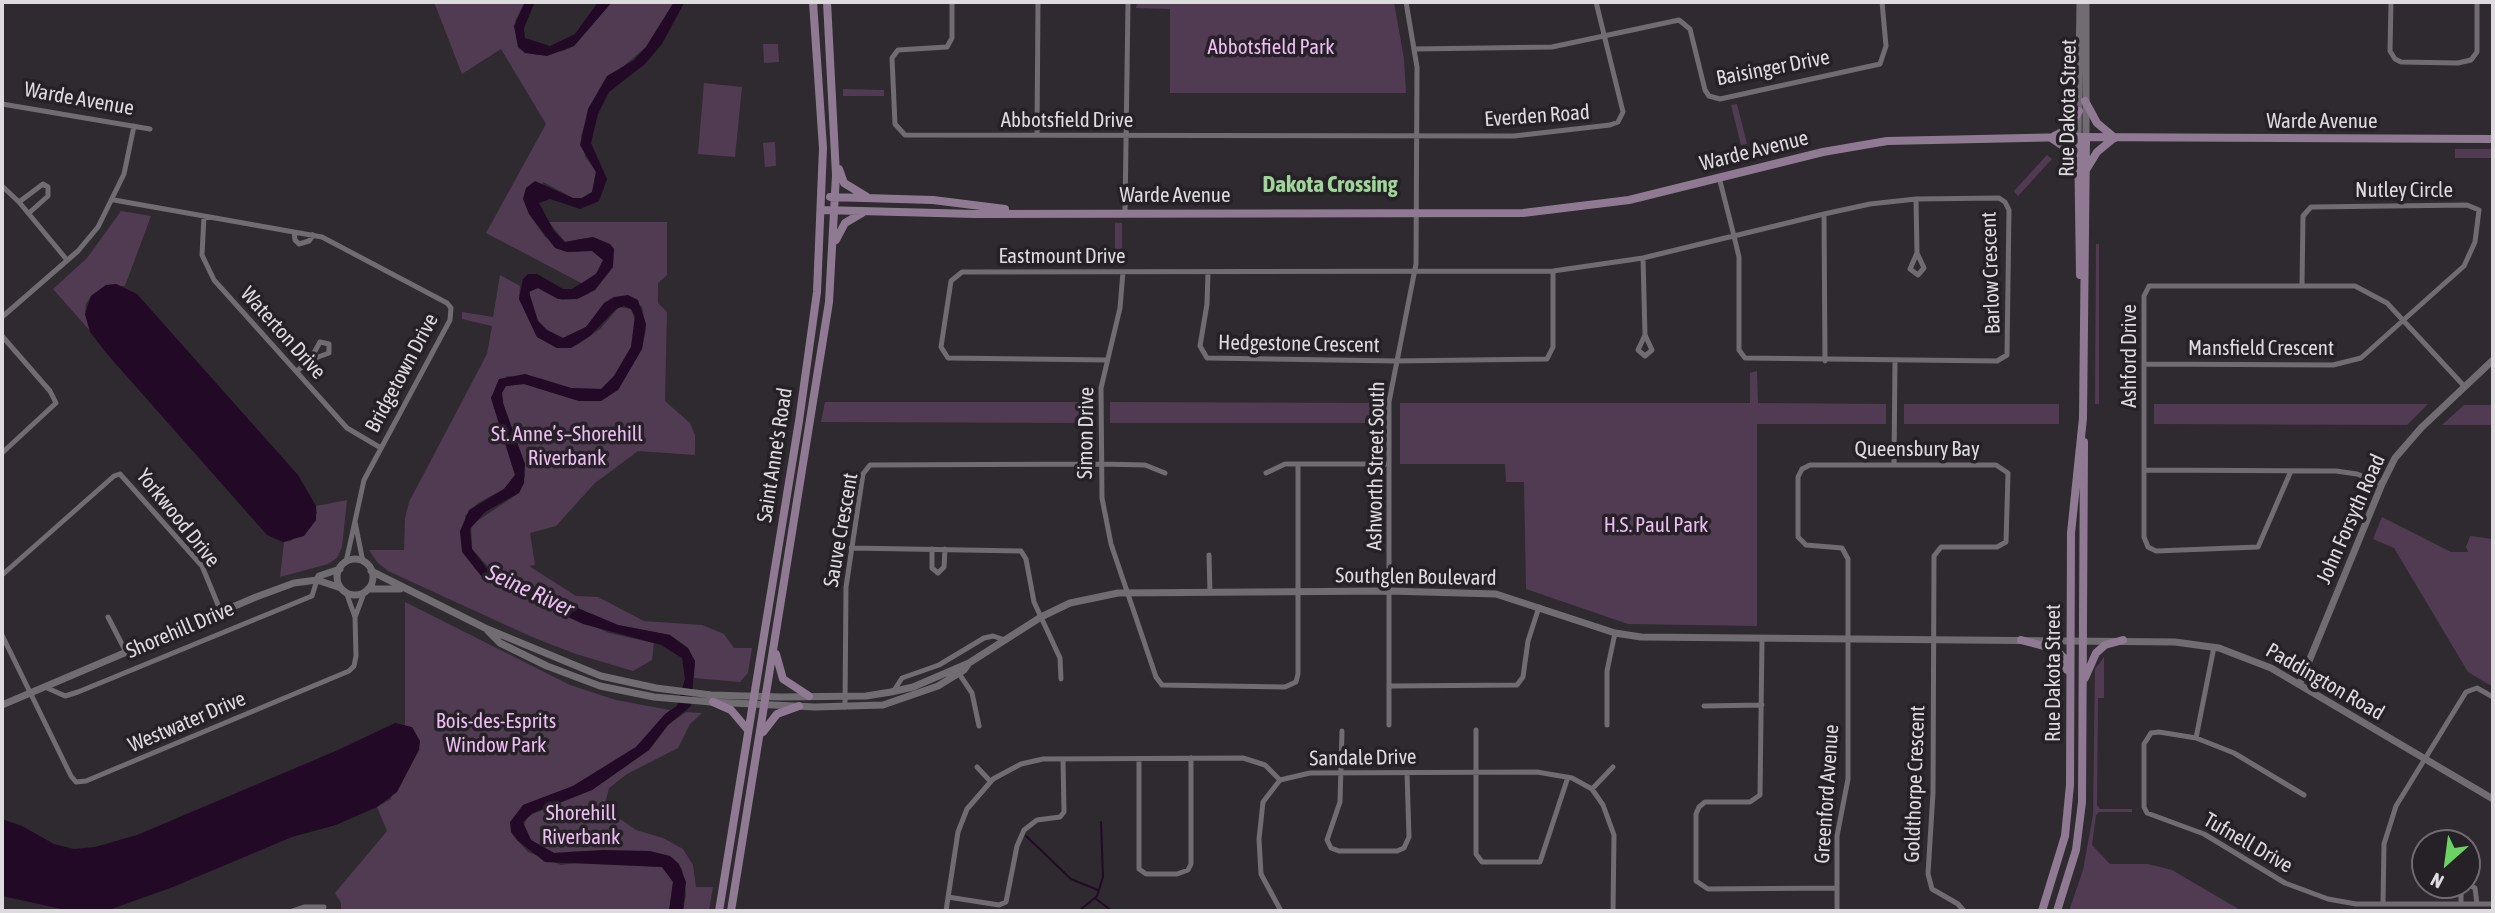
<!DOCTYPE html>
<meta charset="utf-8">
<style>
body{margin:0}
#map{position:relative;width:2495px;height:913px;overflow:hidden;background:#2f2a30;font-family:"Asap Condensed",sans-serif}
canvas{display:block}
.frame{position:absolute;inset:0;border:4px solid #dedbdf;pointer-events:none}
.north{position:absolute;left:2411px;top:829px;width:70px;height:70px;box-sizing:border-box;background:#252126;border:2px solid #6f6b70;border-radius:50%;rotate:208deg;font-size:19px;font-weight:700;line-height:28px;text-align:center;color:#dedbdf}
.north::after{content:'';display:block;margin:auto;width:24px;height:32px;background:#6ad363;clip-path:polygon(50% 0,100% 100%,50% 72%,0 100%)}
</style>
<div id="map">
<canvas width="2495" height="913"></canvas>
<div class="frame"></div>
<div class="north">N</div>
</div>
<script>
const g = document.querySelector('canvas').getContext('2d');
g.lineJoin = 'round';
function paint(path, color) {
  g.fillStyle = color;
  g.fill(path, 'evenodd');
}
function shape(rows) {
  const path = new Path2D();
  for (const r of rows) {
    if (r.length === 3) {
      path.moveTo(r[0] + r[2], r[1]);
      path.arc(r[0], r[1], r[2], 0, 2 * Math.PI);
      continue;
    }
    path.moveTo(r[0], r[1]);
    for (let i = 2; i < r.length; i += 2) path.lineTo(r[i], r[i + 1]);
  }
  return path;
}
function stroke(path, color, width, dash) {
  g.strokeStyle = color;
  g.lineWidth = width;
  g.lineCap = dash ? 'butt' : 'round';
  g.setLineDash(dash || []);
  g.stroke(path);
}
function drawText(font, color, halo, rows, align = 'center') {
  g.font = font + ' "Asap Condensed",sans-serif';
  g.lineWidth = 7;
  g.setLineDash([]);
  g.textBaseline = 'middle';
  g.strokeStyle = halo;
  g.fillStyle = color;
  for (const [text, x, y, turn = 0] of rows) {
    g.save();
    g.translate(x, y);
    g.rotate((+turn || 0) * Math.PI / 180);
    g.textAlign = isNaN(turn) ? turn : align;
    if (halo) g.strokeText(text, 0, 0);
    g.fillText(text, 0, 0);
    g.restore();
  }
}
paint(shape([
 [434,2,525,2,515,21,531,53,538,55,563,51,574,46,612,2,674,2,646,47,626,64,585,124,581,136,585,156,596,172,592,192,582,198,573,198,543,182,529,214,545,237,572,252,592,250,603,260,601,269,583,284,486,233,546,124,501,49,462,74],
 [1137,2,1394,2,1404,59,1406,93,1170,93,1170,9,1136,8],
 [763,44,778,44,779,62,764,63],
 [704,83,742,87,735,157,698,154],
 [843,89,884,90,884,96,843,96],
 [1737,104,1747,144,1741,145,1731,105],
 [775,142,776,166,765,167,763,143],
 [2455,149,2493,149,2493,158,2455,158],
 [2047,155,2052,159,2018,196,2014,191],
 [121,211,151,216,125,286,106,285,91,296,86,304,85,314,91,332,53,289,87,258],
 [549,222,667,222,667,275,658,283,658,303,667,312,665,401,690,423,695,435,695,455,638,451,595,483,556,526,530,533,535,565,529,566,576,596,598,597,644,621,702,625,724,634,734,648,752,648,748,673,740,682,694,678,695,661,670,635,618,625,582,611,492,571,472,549,471,525,519,493,525,476,503,403,502,392,506,386,524,384,579,401,618,390,642,349,646,329,642,306,607,301,586,327,563,338,547,330,538,321,530,301,530,291,538,288,562,300,577,299,588,294,613,267,585,238,565,242],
 [1115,223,1122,223,1122,264,1115,264],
 [2096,244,2099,244,2099,404,2095,404],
 [500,275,520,286,519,299,537,337,557,348,577,345,600,329,619,307,631,309,635,321,631,347,614,376,601,389,571,388,539,378,507,376,491,398,515,475,504,489,478,503,465,516,475,569,493,582,609,633,654,643,652,660,633,671,576,654,532,637,388,571,377,562,369,550,404,550,405,519,409,502,487,354,492,326,462,319,462,312,493,317],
 [1757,371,1758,403,1886,404,1886,424,1757,424,1757,626,1628,624,1526,589,1524,482,1506,482,1505,464,1400,464,1400,403,1750,403,1750,373],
 [825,402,1092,402,1092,423,821,422],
 [1110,402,1378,403,1378,423,1110,423],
 [1904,404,2059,404,2059,424,1904,424],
 [2154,404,2428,404,2407,425,2154,424],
 [2464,405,2493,405,2493,425,2442,425],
 [347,500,342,547,337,558,328,564,280,577,284,542,291,541,317,513,316,506],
 [2382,517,2451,552,2468,552,2466,547,2470,536,2493,539,2493,687,2468,672,2394,548,2373,539],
 [405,602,570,685,616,700,670,710,636,747,573,786,523,805,517,840,528,852,561,865,583,862,662,867,673,882,669,911,341,911,341,903,335,893,387,831,377,807,391,799,405,724],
 [2104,657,2104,698,2098,698,2097,805,2100,809,2132,809,2132,812,2099,812,2096,815,2092,845,2110,864,2148,864,2172,870,2242,911,2069,911,2083,870,2093,815,2095,669],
 [686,712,702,713,690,724,678,748,627,774,609,788,604,808,636,830,663,838,683,849,693,865,696,887,713,887,709,911,683,911,686,895,682,869,673,858,582,851,554,853,531,840,523,827,528,816,592,790,649,750,668,725]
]), '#503b52');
paint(shape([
 [525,2,535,2,524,28,525,38,550,46,575,34,598,2,612,2,574,46,547,56,525,53,518,47,514,26],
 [674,2,684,2,683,5,662,44,645,64,609,92,598,114,591,143,607,179,599,201,580,209,550,199,539,203,554,231,565,242,593,237,610,244,614,249,613,267,595,290,577,299,558,299,538,288,529,292,538,321,547,330,563,338,586,327,604,303,614,297,628,295,638,300,646,324,642,349,618,390,601,401,579,401,524,384,506,386,502,393,503,403,525,464,524,483,519,493,485,512,470,529,472,549,488,570,618,625,670,635,688,648,695,661,691,706,668,725,649,750,592,790,533,813,523,822,531,840,554,853,603,850,650,851,670,856,679,864,686,882,683,911,669,911,673,882,662,867,545,862,517,840,511,832,510,822,523,805,573,786,636,747,665,714,677,706,685,679,682,658,661,645,583,624,482,577,462,552,460,531,469,510,504,489,515,475,491,398,499,379,525,374,571,388,601,389,614,376,631,347,635,316,631,309,624,306,616,309,590,336,571,348,557,348,537,337,519,299,523,279,528,274,537,274,563,289,572,289,596,274,603,260,592,251,567,252,555,248,529,214,523,199,526,188,535,181,573,198,582,198,592,192,596,172,580,145,588,109,607,76,634,60,646,47],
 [116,284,137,294,298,475,316,506,316,520,304,536,283,542,267,535,107,354,90,332,85,314,91,296,106,285],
 [395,723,412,727,420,741,419,750,397,792,377,807,336,825,292,837,173,887,106,911,71,911,2,896,2,819,22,826,54,844,74,849,95,847,137,835,338,750]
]), '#220926');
stroke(shape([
 [1026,836,1071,879,1098,890],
 [1096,899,1112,911],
 [1079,911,1097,896,1103,877,1101,822]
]), '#220926', 2);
stroke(shape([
 [952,2,952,38,947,47,898,50,892,58,895,124,905,135,1514,136,1610,125,1618,122,1623,112,1596,2],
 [2391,2,2390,51,2395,59,2401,62,2458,63,2471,60,2477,52,2477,2],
 [1415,49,1552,47,1679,20,1690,29,1705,90,1709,96,1720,99,1880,64,1886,46,1882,2],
 [2,104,150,129],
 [1037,135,1038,2],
 [2,186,19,202,67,260],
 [1916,199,1917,253,1910,269,1918,275,1924,268,1917,253],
 [114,200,322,237,447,303,451,308,450,320,364,480,346,562],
 [19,202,43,184,48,187,48,196,29,213],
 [1125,213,1128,2],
 [1824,214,1825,361],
 [204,216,202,255,214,280,347,428,381,448],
 [294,232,295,240,299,244,309,241,313,235],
 [1643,258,1645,335,1638,350,1645,356,1652,350,1645,335],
 [1123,272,1120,308,1101,388,1102,498,1111,544,1156,677,1162,685,1285,687,1296,682,1298,674,1298,464],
 [1208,272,1207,304,1200,346,1207,358,1396,361,1547,359,1553,347,1553,271],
 [2,317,78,251,98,227,124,174,134,126],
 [2,336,50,391,56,403,2,453],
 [1107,360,948,358,941,347,951,281,962,272,1553,271,1643,258,1725,238,1734,236,1824,214,1870,204,1916,199,1999,198,2005,202,2009,210,2007,355,1997,361,1745,358,1739,350,1739,257,1734,236,1719,177],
 [2144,364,2333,365,2361,358,2464,266,2475,242,2479,210,2467,205,2311,207,2303,216,2302,285],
 [297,371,310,360,329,353,329,344,320,342,310,360],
 [1894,465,1895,361],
 [2144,470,2336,471,2357,474,2382,484],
 [2291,471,2258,547,2156,551,2148,547,2144,537,2144,296,2149,286,2355,286,2387,303,2465,387],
 [1266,473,1285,464,1389,464],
 [355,522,363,562],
 [851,548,1021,551,1026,559,1034,602,1060,658,1061,679],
 [932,549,932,568,938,573,944,567,945,549],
 [1209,555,1210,593],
 [2,575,114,476,120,474,202,566,221,612],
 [108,617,126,652],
 [355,617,364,593],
 [2,635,71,776,76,782,86,781,349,671,354,666,356,656,355,617,346,592],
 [1762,639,1760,795,1750,802,1705,802,1699,807,1696,814,1696,881,1708,889,1837,888],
 [958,672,972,693,979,726],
 [1390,686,1517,685,1523,677,1528,641,1539,607],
 [45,687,65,696,78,692,312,596,317,580],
 [893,692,902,678,939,665,984,638,993,636,1005,640],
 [1704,706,1762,705],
 [845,707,846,587,863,474,870,465,1101,464,1145,465,1165,473],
 [1389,725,1389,402,1416,264,1417,67,1406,2],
 [1607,725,1607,671,1615,633],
 [1476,730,1476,854,1482,862,1540,862,1568,777],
 [1342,731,1340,802,1327,840,1331,848,1339,851,1397,851,1404,848,1409,837,1407,773],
 [2196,738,2214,647],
 [1139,759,1139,869,1146,874,1177,874,1188,870,1191,864,1191,758],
 [977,767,990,781],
 [1592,789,1613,767],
 [2304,795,2234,753,2196,738,2159,732,2151,733,2144,744,2144,807,2147,813,2204,834,2285,883,2328,899,2356,904,2493,904],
 [2467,884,2475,888,2477,904],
 [948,897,999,905,1006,902,1017,846,1024,830,1037,820,1060,817,1064,812,1063,759],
 [2383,904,2384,844,2396,806,2466,692,2477,688,2493,697],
 [2461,904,2461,892,2466,885],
 [292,911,304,907,324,907],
 [946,911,958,832,967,809,993,779,1021,764,1043,759,1243,758,1265,765,1280,780],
 [1281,911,1261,874,1259,839,1263,802,1280,780,1310,773,1537,772,1572,778,1592,789,1603,805,1614,835,1613,911],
 [1837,911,1837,836,1848,779,1848,559,1842,548,1806,545,1798,537,1798,477,1802,469,1810,465,1996,465,2008,473,2006,542,1997,547,1941,547,1934,556,1933,793,1928,874,1932,889,1958,904,1964,911]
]), '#716b72', 5);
stroke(shape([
 [2078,137,2080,2],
 [2086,138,2086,2],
 [355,577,18],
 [371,571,485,628,601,676,656,688,711,695,781,697,866,696,891,692,913,687,969,663,1041,617,1070,603,1118,593,1389,591,1496,594,1615,633,1641,637,2175,642,2219,648,2271,668,2493,799],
 [317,580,341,588],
 [368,589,400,589],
 [488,631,500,643,547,666,600,686,654,697,711,702,815,707,883,705,938,686,964,670,969,663],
 [2300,683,2382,484,2395,458,2421,428,2493,360],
 [2,705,256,597,294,583,317,580,319,576,340,569]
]), '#716b72', 7);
stroke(shape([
 [2085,101,2097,123,2115,138],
 [2054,136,2070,128,2079,111],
 [2078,137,2080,275],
 [2051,138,2066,148,2076,162],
 [839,169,844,183,867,197],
 [2086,170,2097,152,2114,138],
 [830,197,933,200,1005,209],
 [822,210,975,214,1523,213,1629,200,1823,152,1887,141,2071,137,2493,139],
 [836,240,845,223,862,213],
 [2021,640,2055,649,2063,657,2067,670],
 [776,654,783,679,809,696],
 [2085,678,2096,653,2105,645,2123,640],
 [713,702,731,710,748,730],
 [763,732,777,714,799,706],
 [719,911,799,421,817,292,823,148,813,2],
 [731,911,829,302,836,175,827,2],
 [2042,911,2065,836,2070,785,2071,533,2083,418,2086,138],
 [2057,911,2076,850,2082,802,2084,442]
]), '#907a93', 8);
drawText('21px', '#efbcf5', '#252126', [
 ["Abbotsfield Park",1271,47],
 ["St. Anne’s–Shorehill",567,434],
 ["Riverbank",567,458],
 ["H.S. Paul Park",1656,525],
 ["Bois-des-Esprits",496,721],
 ["Window Park",496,745],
 ["Shorehill",581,813],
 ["Riverbank",581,837]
]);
drawText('21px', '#dedbdf', '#252126', [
 ["Baisinger Drive",1773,68,-11],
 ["Warde Avenue",79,99,10],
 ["Rue Dakota Street",2068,108,-89],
 ["Everden Road",1537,116,-4],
 ["Abbotsfield Drive",1067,120],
 ["Warde Avenue",2322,121],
 ["Warde Avenue",1754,151,-14],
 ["Nutley Circle",2404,190],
 ["Warde Avenue",1175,195],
 ["Eastmount Drive",1062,256],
 ["Barlow Crescent",1991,273,-92],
 ["Waterton Drive",283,333,48],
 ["Hedgestone Crescent",1299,344,1],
 ["Mansfield Crescent",2261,348],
 ["Ashford Drive",2129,356,-90],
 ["Bridgetown Drive",402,373,-62],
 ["Simon Drive",1086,433,-89],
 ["Queensbury Bay",1917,449],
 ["Saint Anne's Road",775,455,-81],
 ["Ashworth Street South",1376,466,-89],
 ["Yorkwood Drive",178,518,51],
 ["John Forsyth Road",2351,519,-66],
 ["Sauve Crescent",841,530,-80],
 ["Southglen Boulevard",1416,577,1],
 ["Shorehill Drive",180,630,-23],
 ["Rue Dakota Street",2053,673,-90],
 ["Paddington Road",2325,682,30],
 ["Westwater Drive",187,722,-23],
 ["Sandale Drive",1363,758,-1],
 ["Goldthorpe Crescent",1915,784,-88],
 ["Greenford Avenue",1827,794,-86],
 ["Tufnell Drive",2248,843,30]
]);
drawText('bold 23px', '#9fd59a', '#252126', [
 ["Dakota Crossing",1330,185]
]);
drawText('italic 23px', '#eebcf5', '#252126', [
 ["Seine River",530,591,25]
]);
</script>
